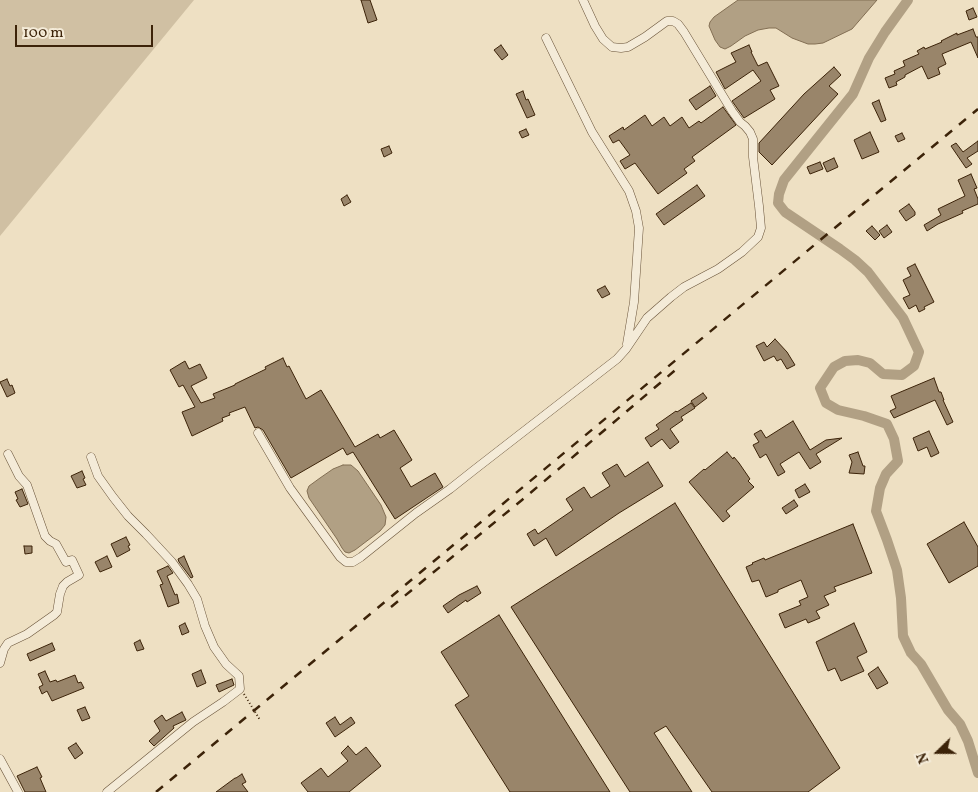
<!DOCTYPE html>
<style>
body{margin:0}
#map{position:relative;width:978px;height:792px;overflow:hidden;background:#eee0c3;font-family:Vollkorn,serif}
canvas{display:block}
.north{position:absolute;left:913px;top:727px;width:50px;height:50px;-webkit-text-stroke:4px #f4ebd8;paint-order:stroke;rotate:248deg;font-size:14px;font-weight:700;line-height:20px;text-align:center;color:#3c2309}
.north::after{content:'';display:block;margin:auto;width:18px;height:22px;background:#3c2309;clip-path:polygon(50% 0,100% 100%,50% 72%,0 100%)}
.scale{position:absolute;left:15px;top:25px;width:138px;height:22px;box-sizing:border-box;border:2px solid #3c2309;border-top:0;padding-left:6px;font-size:15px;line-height:18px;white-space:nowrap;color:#3c2309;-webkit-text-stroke:4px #f4ebd8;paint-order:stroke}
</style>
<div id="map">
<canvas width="978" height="792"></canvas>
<div class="north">N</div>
<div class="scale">100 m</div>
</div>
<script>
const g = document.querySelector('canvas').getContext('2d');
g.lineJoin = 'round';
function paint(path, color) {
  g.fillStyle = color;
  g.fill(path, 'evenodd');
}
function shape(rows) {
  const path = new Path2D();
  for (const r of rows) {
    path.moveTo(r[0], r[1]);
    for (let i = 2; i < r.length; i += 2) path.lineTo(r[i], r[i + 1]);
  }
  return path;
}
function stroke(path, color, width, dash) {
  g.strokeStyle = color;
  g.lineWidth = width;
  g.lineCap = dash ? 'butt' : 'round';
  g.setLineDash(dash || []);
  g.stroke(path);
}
paint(shape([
 [0,0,194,0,0,236]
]), '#d0c0a3');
const water = shape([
 [738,0,877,0,852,29,823,43,815,44,808,44,792,38,776,28,769,28,758,30,745,36,731,46,725,49,720,47,715,40,709,26,710,22,714,17,738,0],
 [343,465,351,465,358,471,381,505,386,517,385,525,380,531,355,550,349,553,345,552,342,548,337,539,309,498,307,491,309,486,320,478,333,469,343,465]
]);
paint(water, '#b1a084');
stroke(water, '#826e53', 1);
stroke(shape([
 [908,0,885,32,869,58,853,94,784,180,779,194,778,203,785,212,840,249,855,260,868,272,903,318,919,352,914,366,902,375,883,374,870,363,858,360,845,361,834,367,820,388,826,403,838,410,864,416,887,424,894,439,898,461,886,474,880,488,876,511,887,540,897,570,901,598,903,636,911,653,921,664,948,710,960,724,968,741,978,773]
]), '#b1a084', 10);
const building = shape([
 [361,0,370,0,377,20,368,23,361,0],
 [973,8,977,17,969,20,966,11,973,8],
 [973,29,976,37,978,37,978,58,971,42,942,54,946,64,938,68,940,74,928,79,922,66,905,75,905,77,896,82,897,85,889,88,885,78,895,74,894,71,905,66,903,61,919,54,917,51,924,47,925,49,942,42,941,41,957,33,957,35,973,29],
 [501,45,508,55,502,60,494,50,501,45],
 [749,45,752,52,751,52,758,66,767,62,779,86,770,90,775,99,744,118,732,101,761,81,753,70,725,89,716,72,736,62,731,53,749,45],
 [834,67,841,75,829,86,838,94,772,165,759,152,759,143,804,94,834,67],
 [710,86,716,96,696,110,689,100,710,86],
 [523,91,526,100,528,99,535,115,527,118,516,94,523,91],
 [879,100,886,120,881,122,872,103,879,100],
 [723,107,736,125,692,157,695,161,684,169,687,173,658,194,635,163,625,169,620,161,630,155,619,140,613,143,609,136,623,127,624,130,645,115,652,126,664,117,670,126,682,117,689,128,699,121,701,123,723,107],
 [526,129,529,135,522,138,519,132,526,129],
 [870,132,879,152,862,159,854,140,870,132],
 [902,133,905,139,898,142,895,136,902,133],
 [978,141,978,151,967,158,972,164,966,168,951,146,956,143,963,152,978,141],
 [389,146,392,153,384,157,381,149,389,146],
 [834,158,838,167,827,172,823,163,834,158],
 [820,162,823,169,810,174,807,167,820,162],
 [971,174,977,188,974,189,978,199,978,204,962,211,963,213,938,224,927,231,924,225,941,215,938,209,965,196,958,180,971,174],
 [697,185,705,196,664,225,656,214,697,185],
 [347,195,351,202,344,206,341,199,347,195],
 [909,204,915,212,915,215,906,221,899,211,909,204],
 [887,225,892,232,884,238,879,231,887,225],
 [872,226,880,235,875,240,866,231,872,226],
 [915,264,934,302,924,307,925,309,919,312,916,305,909,309,903,298,910,295,903,280,911,276,907,268,915,264],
 [605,286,610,294,602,298,597,290,605,286],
 [775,339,787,352,795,365,787,369,781,359,777,361,774,356,764,361,756,346,764,342,767,347,775,339],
 [283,358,287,367,289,366,306,399,321,390,355,447,378,434,380,438,394,430,412,460,400,468,411,487,435,473,443,487,395,519,353,452,347,455,343,448,291,478,263,430,258,427,255,428,245,407,229,413,230,415,222,418,223,421,192,436,182,412,195,407,183,385,179,387,170,370,185,361,189,369,200,364,207,378,191,386,201,403,215,398,213,394,235,385,235,384,266,369,265,367,283,358],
 [934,378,939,392,941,392,944,400,943,400,953,422,947,425,935,400,894,418,890,411,896,408,891,396,934,378],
 [7,379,10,386,12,385,15,393,7,397,0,382,7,379],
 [703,393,707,398,695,407,691,401,703,393],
 [691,403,695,408,681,417,683,420,670,429,679,442,670,449,662,439,651,447,645,438,659,429,656,425,676,411,677,412,691,403],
 [793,421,810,450,826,440,842,438,816,454,821,462,810,469,799,452,780,464,785,472,778,476,766,454,760,458,753,445,759,442,754,434,761,430,766,438,793,421],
 [929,431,939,453,931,457,927,447,918,451,913,438,929,431],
 [727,452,733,459,734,457,739,463,750,479,748,481,754,487,726,511,730,516,723,522,689,482,704,469,705,470,727,452],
 [858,452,863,466,865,466,864,474,849,473,852,462,849,455,858,452],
 [648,462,663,486,619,513,556,556,546,538,534,546,527,534,535,529,538,534,573,510,566,499,584,487,591,498,610,486,602,473,617,464,625,477,648,462],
 [82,471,85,478,83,479,86,485,77,488,71,476,82,471],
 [805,484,810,492,799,498,795,490,805,484],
 [22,489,28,504,20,507,16,500,18,499,15,492,22,489],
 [794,500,798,506,786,514,782,508,794,500],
 [675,503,840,768,808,792,712,792,666,726,654,733,692,792,630,792,511,607,675,503],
 [964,522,978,547,978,566,949,583,927,544,964,522],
 [853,524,872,573,834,587,836,591,824,596,829,605,816,611,820,618,808,623,806,619,785,628,779,614,801,605,799,601,808,597,801,580,778,590,778,592,766,597,759,580,752,582,746,567,753,564,752,563,764,558,765,560,853,524],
 [126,537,130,545,128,546,130,550,117,557,111,544,126,537],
 [24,546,32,546,32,553,25,554,24,546],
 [107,556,112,567,100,572,95,562,107,556],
 [184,556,193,577,191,578,179,562,178,559,184,556],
 [168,566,173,573,167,576,175,595,177,594,179,603,168,607,160,585,163,584,157,571,168,566],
 [477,586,481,593,467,602,466,600,448,613,443,606,459,595,477,586],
 [499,615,610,792,510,792,455,705,469,696,441,652,499,615],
 [185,623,189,632,182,635,179,626,185,623],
 [854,623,867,652,857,657,864,671,841,681,835,668,828,671,816,642,854,623],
 [140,640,144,649,137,651,134,643,140,640],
 [52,643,55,650,30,661,27,654,52,643],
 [878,667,888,683,877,689,868,674,878,667],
 [201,670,206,683,197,687,192,674,201,670],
 [45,671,50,682,56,680,57,682,75,675,78,683,81,682,84,688,52,701,47,691,42,694,39,687,43,685,38,674,45,671],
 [232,679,234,685,219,692,216,685,232,679],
 [85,707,90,718,82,721,77,710,85,707],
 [182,712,186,720,173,726,174,728,154,746,149,741,160,731,154,721,162,715,166,721,182,712],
 [335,717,340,725,351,717,355,723,335,737,326,723,335,717],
 [76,743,83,753,75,759,68,748,76,743],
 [348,746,356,755,366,747,381,766,349,792,308,792,301,783,321,768,328,777,348,761,341,753,348,746],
 [37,767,42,777,40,778,46,792,25,792,17,776,37,767],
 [242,774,246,782,242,784,248,792,216,792,235,778,236,778,242,774]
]);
paint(building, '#99856a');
stroke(building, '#3c2309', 1);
const street = shape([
 [546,38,592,132,629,191,636,211,639,228,634,302,627,344],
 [258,433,290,488,340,557,346,562,353,562,361,557,416,513,450,489,474,470,617,359,626,349,647,318,671,297,684,287,718,269,742,252,758,237,761,228,759,206,753,157,753,139,750,132,745,126,740,122,732,111,684,32,678,24,673,21,667,21,645,37,628,47,621,48,612,47,603,39,595,26,583,0],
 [91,457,98,476,113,497,128,516,146,534,172,562,188,584,197,599,205,626,214,647,226,664,239,676,240,689,223,702,193,722,107,792],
 [0,663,4,649,8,643,27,634,54,615,57,612,60,594,63,586,67,582,79,575,72,560,66,562,56,544,50,541,45,536,27,485,19,476,8,454],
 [0,759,18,792]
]);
stroke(street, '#685238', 9);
stroke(shape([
 [244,694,260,720]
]), '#3c2309', 2, [1, 2.5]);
stroke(street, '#f4ebd8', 8);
stroke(shape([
 [391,607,522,500,679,367],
 [156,792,978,109]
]), '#3c2309', 2.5, [9, 9]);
</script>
